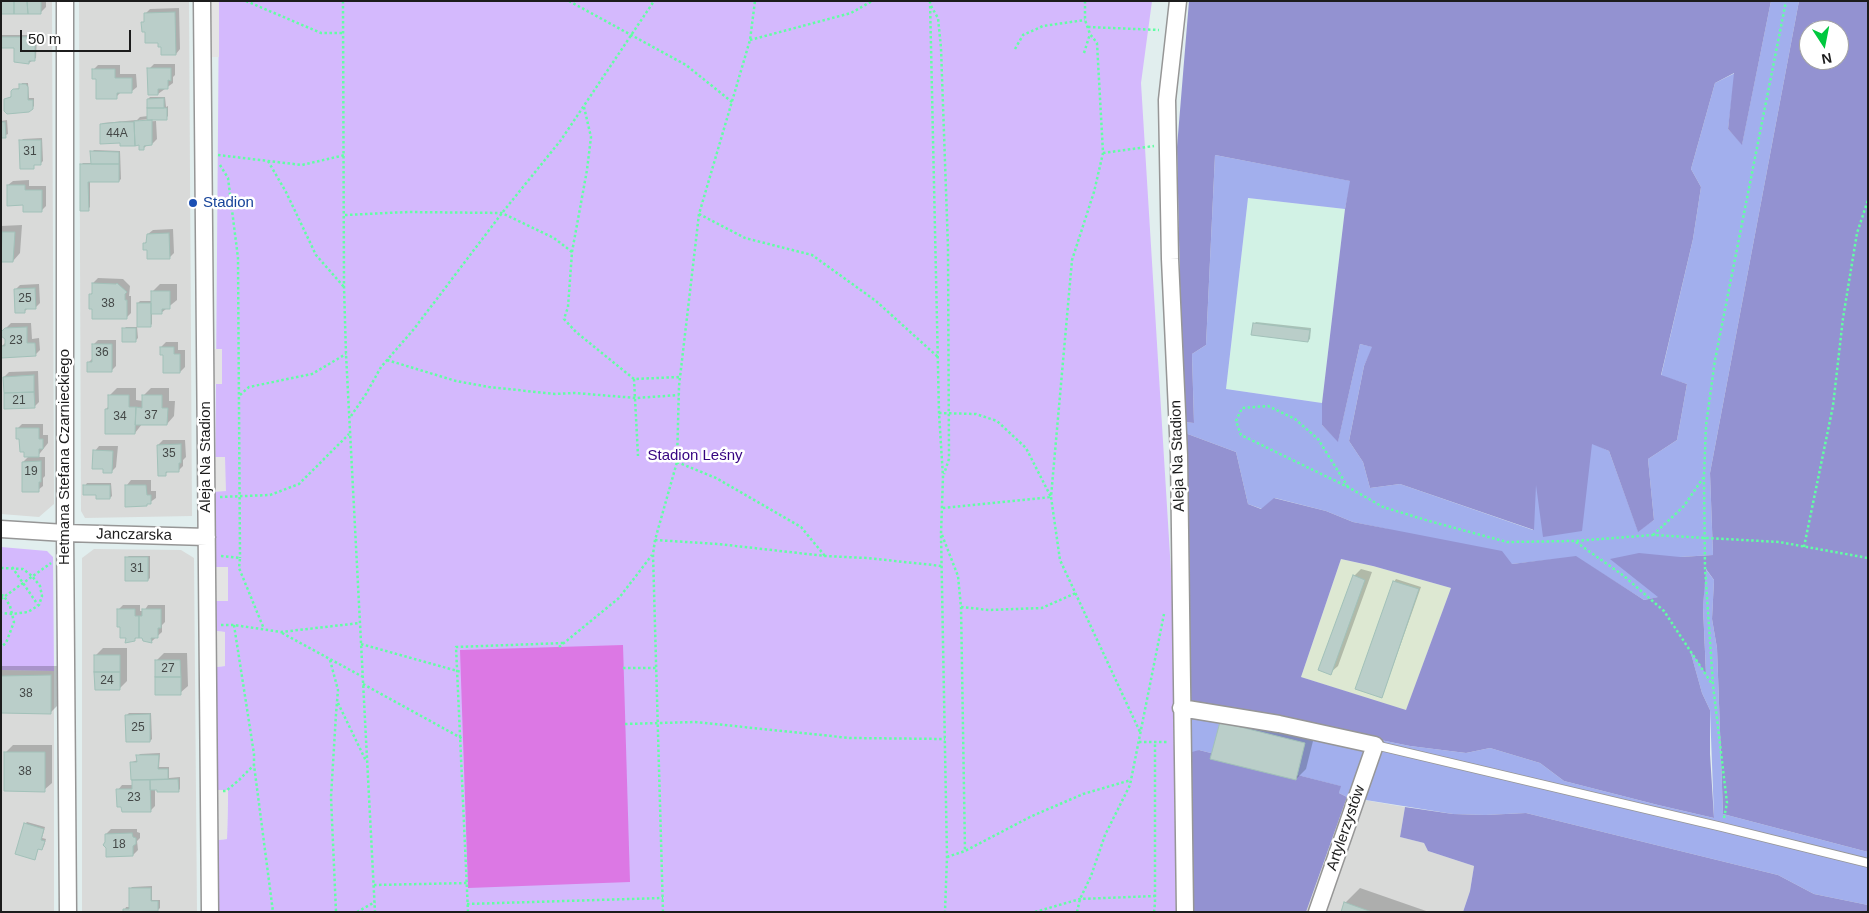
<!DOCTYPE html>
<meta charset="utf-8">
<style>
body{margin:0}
#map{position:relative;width:1869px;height:913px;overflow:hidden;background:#e1eeee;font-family:Arial,sans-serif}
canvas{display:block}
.frame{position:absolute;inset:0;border:2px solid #1c1c1c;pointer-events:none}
.north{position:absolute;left:1799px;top:20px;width:50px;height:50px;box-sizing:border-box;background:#fff;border:1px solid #a4a4a4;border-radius:50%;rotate:169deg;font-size:14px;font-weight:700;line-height:20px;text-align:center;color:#1c1c1c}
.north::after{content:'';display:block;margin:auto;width:18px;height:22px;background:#00c83f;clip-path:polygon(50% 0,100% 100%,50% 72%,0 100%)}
.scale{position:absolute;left:20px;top:30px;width:111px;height:22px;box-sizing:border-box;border:2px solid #1c1c1c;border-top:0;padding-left:6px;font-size:15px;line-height:18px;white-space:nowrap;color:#1c1c1c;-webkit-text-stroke:4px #fff;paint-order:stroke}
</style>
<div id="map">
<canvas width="1869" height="913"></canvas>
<div class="frame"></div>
<div class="north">N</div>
<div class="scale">50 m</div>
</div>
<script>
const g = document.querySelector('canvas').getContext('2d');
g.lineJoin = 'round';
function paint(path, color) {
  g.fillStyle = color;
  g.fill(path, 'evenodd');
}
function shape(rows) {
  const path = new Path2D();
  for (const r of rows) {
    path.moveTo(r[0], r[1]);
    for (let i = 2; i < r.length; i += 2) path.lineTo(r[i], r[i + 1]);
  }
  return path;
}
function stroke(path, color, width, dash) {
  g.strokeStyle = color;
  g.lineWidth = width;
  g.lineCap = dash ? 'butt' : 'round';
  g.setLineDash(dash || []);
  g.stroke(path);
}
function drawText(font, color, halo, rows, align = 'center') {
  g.font = font + ' Arial,sans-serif';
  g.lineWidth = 5;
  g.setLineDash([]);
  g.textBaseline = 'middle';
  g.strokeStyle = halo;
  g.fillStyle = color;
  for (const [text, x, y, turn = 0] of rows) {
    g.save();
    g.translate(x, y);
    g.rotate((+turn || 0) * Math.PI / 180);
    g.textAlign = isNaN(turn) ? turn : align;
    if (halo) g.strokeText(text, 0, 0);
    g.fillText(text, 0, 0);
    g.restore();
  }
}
paint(shape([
 [1,1,52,1,54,504,39,517,1,514],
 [79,1,189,1,192,516,85,518,81,511],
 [94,549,181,550,194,558,197,912,82,912,82,558],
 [1,670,54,671,54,912,1,912],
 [1347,797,1405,807,1400,837,1424,843,1428,851,1474,866,1470,891,1463,912,1306,912]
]), '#d9dad9');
paint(shape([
 [1341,559,1373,566,1451,588,1406,711,1301,677]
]), '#dde8d2');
paint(shape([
 [1248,198,1345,209,1322,403,1226,389]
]), '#d2f2e5');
paint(shape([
 [1771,1,1799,1,1710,473,1713,555,1680,557,1659,597,1644,600,1576,557,1512,564,1387,529,1353,522,1326,511,1275,498,1262,509,1248,504,1236,452,1185,433,1183,422,1194,423,1192,354,1206,345,1215,155,1351,181,1345,209,1248,198,1226,389,1322,403,1322,425,1338,441,1360,344,1373,347,1364,366,1349,441,1363,462,1370,488,1400,484,1533,530,1535,481,1592,443,1609,451,1638,531,1654,520,1648,459,1677,440,1687,384,1661,376,1693,239,1701,187,1691,169,1715,83,1735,73,1728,129,1742,144],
 [1705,568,1714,580,1712,619,1717,648,1723,814,1868,852,1868,905,1814,894,1778,875,1526,813,1485,815,1453,814,1347,797,1339,793,1340,786,1199,750,1189,757,1189,701,1410,746,1466,753,1490,748,1540,763,1564,781,1658,805,1714,818,1710,710,1702,693,1689,647,1706,673,1703,607]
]), '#a2afed');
paint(shape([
 [1189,1,1771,1,1742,145,1728,129,1734,73,1715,83,1691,169,1701,187,1693,239,1661,375,1687,384,1677,440,1648,459,1654,520,1638,532,1609,451,1592,444,1582,531,1543,537,1536,485,1534,530,1400,484,1370,488,1363,462,1349,441,1364,366,1372,347,1360,344,1338,442,1322,425,1322,403,1345,209,1350,181,1215,155,1206,345,1192,354,1194,423,1183,422,1177,147],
 [1799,1,1868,1,1868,852,1723,814,1717,648,1712,619,1714,580,1706,569,1703,607,1706,674,1690,650,1702,693,1710,710,1710,754,1714,818,1658,805,1564,781,1540,763,1490,748,1466,753,1410,746,1189,701,1185,433,1236,452,1248,504,1261,509,1274,498,1326,511,1353,522,1502,551,1512,564,1576,556,1644,600,1658,597,1610,559,1639,553,1680,557,1713,555,1710,473],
 [1809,30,1839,30,1839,60,1809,60],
 [1341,559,1373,566,1451,588,1406,710,1301,677],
 [1199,750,1341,786,1339,793,1347,797,1306,912,1191,912,1189,757,1192,752],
 [1405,807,1453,814,1485,815,1526,813,1778,875,1814,894,1868,905,1868,912,1463,912,1470,891,1474,866,1428,851,1424,843,1400,837]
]), '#9392d1');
paint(shape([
 [219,1,1152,1,1141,83,1172,588,1176,912,217,912,216,840,227,839,228,791,215,790,214,667,225,666,225,632,214,631],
 [1,547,47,551,53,557,54,671,1,670]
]), '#d4b9fd');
paint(shape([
 [623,645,630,882,468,888,460,650]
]), '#dc78e4');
paint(shape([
 [211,1,219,1,219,57,210,57],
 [210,349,222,349,222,384,211,384],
 [213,457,225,457,226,491,213,492],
 [215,567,228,567,228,601,216,601],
 [214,631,225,632,225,666,214,667],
 [215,790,228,790,227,839,216,840]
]), '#e4e4e4');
paint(shape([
 [1,1,46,1,46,7,41,12],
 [179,8,180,49,176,54,162,45,146,31,143,23,146,20,145,14,150,9],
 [1,35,37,35,36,58,29,63,15,47,1,47],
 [154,64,175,64,175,75,173,77,173,83,158,94,149,69],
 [98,65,120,65,120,74,136,74,137,87,132,91,121,92,116,97,97,78,93,70],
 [22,83,28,83,29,98,34,98,34,106,29,111,5,99,12,96,14,89,20,88],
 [150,97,165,97,166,107,168,106,168,116,166,118,139,120,139,122,156,121,157,139,152,144,148,144,144,148,140,144,121,145,121,142,101,125,103,123,137,120,140,117,148,116,148,99],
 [7,120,8,134,1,137,1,121],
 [42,138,43,161,41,163,35,163,33,168,21,141,23,139],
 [94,150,120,151,121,179,119,181,90,181,90,207,88,209,81,165,83,163,92,163,92,152],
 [29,180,29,186,46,186,46,206,42,210,25,204,8,185,13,181],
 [22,225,20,253,13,261,1,261,1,226],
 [173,229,174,253,169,258,148,249,144,244,148,240,148,234,153,230],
 [98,278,123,279,130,286,129,296,131,296,131,313,126,318,93,308,90,295,93,292,93,283],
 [39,284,40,303,35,308,28,308,24,312,16,289,20,285],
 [160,284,177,284,177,300,161,313,152,313,152,324,150,326,138,303,140,301,152,301,152,292],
 [1256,322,1311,328,1310,339,1308,341,1254,324],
 [11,323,31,323,32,339,39,338,40,350,35,355,1,347,7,341,2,332],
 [126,327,137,327,138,338,135,341,124,329],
 [98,340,116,340,116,366,111,371,89,362,93,358,93,345],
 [166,342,178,342,178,350,185,350,185,367,180,372,161,347],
 [38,371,39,402,34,407,4,377,9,372],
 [117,388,136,388,136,400,143,401,143,396,151,388,169,388,169,401,175,401,174,416,167,424,142,424,135,433,106,409,109,406,109,396],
 [22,424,43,424,43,435,48,435,48,443,37,457,45,457,45,476,43,478,43,486,38,490,23,462,29,456,17,429],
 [163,440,185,440,186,457,183,460,183,466,179,470,169,471,165,474,158,445],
 [99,446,118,446,116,467,111,472,95,451],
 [131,480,151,480,151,491,156,491,156,498,146,505,127,485],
 [87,483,111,483,112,496,110,498,85,486],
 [129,556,150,556,150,578,148,580,126,558],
 [1361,569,1372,572,1338,666,1330,673,1354,576],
 [1396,579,1421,587,1382,697,1394,582],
 [123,605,140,605,140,611,144,611,148,605,165,605,165,622,162,625,162,632,151,642,144,636,138,636,134,640,118,610],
 [103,648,127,648,127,681,120,688,96,655],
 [164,653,187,653,188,686,180,693,156,661],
 [1,666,61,666,61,702,51,712,1,712],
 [129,713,151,713,152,739,150,741,127,715],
 [1221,723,1315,733,1306,769,1296,779],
 [13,745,52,745,52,783,44,790,6,752],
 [160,753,159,767,169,767,169,778,180,777,180,789,178,791,155,789,155,806,150,811,118,790,122,785,133,785,133,781,136,778,132,762,138,760,138,756,140,754],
 [27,822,45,827,42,838,46,839,44,846,42,848,39,847,35,858,25,824],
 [111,829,137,829,137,832,140,833,140,838,137,841,138,850,133,855,106,834],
 [152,886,152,900,160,900,160,908,158,910,155,910,155,912,124,912,126,907,130,907,130,889,132,887],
 [1360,888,1429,912,1342,912,1345,903]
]), '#0003');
const building = shape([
 [1,1,14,1,14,14,1,14,1,1],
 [14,1,27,1,28,14,14,14,14,1],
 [27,1,41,1,41,14,28,14,27,1],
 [175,12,176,55,161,55,161,47,158,47,158,43,145,43,145,32,142,32,141,22,144,22,144,13,175,12],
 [1,37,35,37,35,61,29,61,29,64,14,62,14,48,1,48,1,37],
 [147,68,171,68,171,81,168,80,168,89,158,89,158,95,148,95,147,68],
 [92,69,115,69,115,78,132,78,132,93,117,93,117,99,96,99,96,79,92,79,92,69],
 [19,84,26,84,28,87,28,100,33,100,33,109,29,112,7,114,4,111,4,99,11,97,11,91,13,89,19,89,19,84],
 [164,98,164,108,147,108,147,99,164,98],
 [147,108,167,108,167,120,147,120,147,108],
 [152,120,152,145,144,146,144,150,139,150,139,145,135,146,134,121,152,120],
 [1,122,5,122,6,138,1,138,1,122],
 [120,122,134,122,135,146,120,146,120,143,100,144,100,124,120,122],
 [19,140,41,140,41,165,34,165,34,169,20,169,19,140],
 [90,151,119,152,119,164,91,164,90,151],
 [80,164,119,164,119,182,88,182,89,211,80,211,80,164],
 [7,185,25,185,25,190,42,190,42,212,23,212,23,205,7,206,7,185],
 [2,232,15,232,13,262,1,262,2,232],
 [169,233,170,259,147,259,147,250,143,250,143,243,146,243,147,234,169,233],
 [92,283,116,284,117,283,127,292,125,294,125,300,127,300,127,319,92,319,92,309,89,309,89,294,92,294,92,283],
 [35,288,36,309,25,309,25,313,15,313,14,289,35,288],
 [151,291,170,291,170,309,162,309,162,314,151,314,151,291],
 [137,303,151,303,151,327,137,327,137,303],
 [1253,323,1310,330,1308,342,1251,335,1253,323],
 [27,327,27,343,35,343,36,356,1,358,1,346,5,346,5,339,1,336,1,332,5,328,27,327],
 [122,328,136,328,136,342,122,342,122,328],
 [92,344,112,344,112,372,87,372,87,362,92,362,92,344],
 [160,347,174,347,174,354,180,354,180,373,163,373,163,355,160,355,160,347],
 [34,375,34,392,4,393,3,377,34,375],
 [34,392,35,408,4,409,4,393,34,392],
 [108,395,129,395,129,407,136,407,135,434,105,434,105,409,108,409,108,395],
 [142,395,162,395,162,408,168,408,167,425,135,425,136,407,142,408,142,395],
 [16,428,39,428,39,439,43,439,43,449,39,449,39,457,24,457,24,452,20,452,19,439,16,439,16,428],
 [181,444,181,463,179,463,179,472,166,472,166,476,158,476,157,445,181,444],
 [93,450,113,451,112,473,103,473,103,469,92,469,93,450],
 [41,461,41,482,39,482,39,492,22,492,22,462,41,461],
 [83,485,110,485,110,499,96,499,96,495,83,495,83,485],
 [125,485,146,485,147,495,151,495,151,504,147,504,147,506,125,507,125,485],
 [125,557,148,557,148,581,125,581,125,557],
 [1353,575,1365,580,1331,675,1318,670,1353,575],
 [1393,581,1419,589,1382,698,1355,689,1393,581],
 [117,609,135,609,135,616,139,616,139,638,135,638,135,641,125,643,126,638,120,638,120,627,117,627,117,609],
 [142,609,161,609,161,628,158,628,158,638,151,638,152,643,143,641,142,638,139,638,139,616,142,616,142,609],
 [94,655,120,655,120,672,94,672,94,655],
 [155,660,180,660,181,677,155,677,155,660],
 [94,672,120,672,120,690,95,690,94,672],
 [51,675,51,714,1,713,1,676,51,675],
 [155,677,181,677,181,695,155,695,155,677],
 [150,714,150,742,126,742,125,715,150,714],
 [1220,722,1305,743,1296,780,1210,759,1220,722],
 [4,752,45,752,45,792,4,791,4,752],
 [136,755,159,755,158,769,168,769,168,779,131,780,130,762,137,762,136,755],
 [178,779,179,792,157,792,157,790,150,790,150,780,178,779],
 [132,780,150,780,151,812,122,812,121,807,117,807,116,789,132,789,132,780],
 [24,823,44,829,41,840,45,841,42,850,38,849,35,860,15,854,24,823],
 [132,833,133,837,136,838,136,844,133,846,133,856,106,857,106,848,103,845,105,842,105,834,132,833],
 [129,888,151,888,151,901,158,901,158,911,123,912,123,909,129,909,129,888],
 [1344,902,1372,912,1341,912,1344,902]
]);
paint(building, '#bacec9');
stroke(building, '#a2c1b9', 1);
const service = shape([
 [1375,745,1722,827,1868,863]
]);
const minor = shape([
 [65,1,65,533,68,912],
 [202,1,210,912],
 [1178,1,1167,100,1170,259,1179,455,1185,912],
 [1,529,65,533,207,537],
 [1181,708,1279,724,1375,745,1317,912]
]);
stroke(service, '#969696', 10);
stroke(minor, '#969696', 19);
stroke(shape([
 [246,1,321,33,343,33],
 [343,1,344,287,346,354,375,912],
 [569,1,686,65,732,102],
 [930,1,939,413,943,477,941,534,947,857,945,912],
 [1085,1,1085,20,1090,34,1097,43,1103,153,1094,192,1072,260,1051,497,1060,560,1140,732],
 [931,6,938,18,941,48,948,247,949,459,944,474],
 [1088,27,1159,30],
 [750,40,851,13,872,1],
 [1015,49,1023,35,1043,26,1085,20],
 [1084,53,1090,34],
 [584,107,591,137,587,170,572,252,568,307,564,319,576,332,634,379,680,377],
 [1103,153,1154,146],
 [218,155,302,165,345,155],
 [268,161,286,192,316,255,344,287],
 [220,165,228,178,238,258,240,558],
 [699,214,745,238,812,255,876,301,939,358],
 [345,215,408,212,502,213,554,238,572,252],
 [387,360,456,381,489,387,555,394,575,393,636,398,679,395],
 [634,379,638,456],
 [240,395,249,387,312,374,346,354],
 [939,413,976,414,997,421,1026,448,1051,497,943,508],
 [351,416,366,394,381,367,414,329,502,213,561,140,654,1],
 [677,462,716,478,801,527,825,556],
 [1348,487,1318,439,1295,419,1268,406,1242,408,1236,421,1241,435,1348,487,1383,507,1429,521,1507,542,1575,541,1653,535,1779,542,1868,558],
 [220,497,270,495,299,484,349,434],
 [942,535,958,576,961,607,965,851],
 [1653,535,1684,506,1703,478],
 [655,540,718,544,825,556,867,558,942,566],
 [1576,542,1624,576,1664,611,1712,684],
 [1804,547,1833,406,1843,318,1857,233,1868,200],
 [221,556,240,558,239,568,264,629],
 [12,567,38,605],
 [1,568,23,569,32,576,40,586,42,596,39,605,28,612,12,614,1,613],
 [1,595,4,596,10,606,14,622,6,643,1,647],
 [1,599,51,563],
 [961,607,989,610,1042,608,1076,593],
 [221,625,234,625,281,632,360,623],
 [234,625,254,754,254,765,273,912],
 [282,633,363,677],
 [361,644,461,672],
 [559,647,619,598,652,555],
 [330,660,338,690,336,714,331,797,336,912],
 [623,668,657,668],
 [363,684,463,739],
 [338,703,366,761],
 [625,724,695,722,850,738,945,739],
 [1139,742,1168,742],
 [223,791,226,791,239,780,254,765],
 [1724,818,1727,803,1713,685,1705,568,1704,477,1706,425,1715,360,1786,1],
 [947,857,965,851,1030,817,1083,794,1131,780],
 [374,885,468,883],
 [467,904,663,898],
 [357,912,375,902],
 [468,912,456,647,564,643],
 [663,912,653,554,655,540,677,462,679,386,699,214,750,40,755,1],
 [1035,912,1080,899,1155,896],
 [1077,912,1080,899,1091,876,1105,835,1130,785,1164,614],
 [1154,912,1155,903,1155,742]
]), '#61ffa3', 2.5, [2.5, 2.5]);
stroke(service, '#fff', 8);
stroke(minor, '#fff', 16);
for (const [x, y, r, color] of [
 [193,203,5,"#1a4fb4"]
]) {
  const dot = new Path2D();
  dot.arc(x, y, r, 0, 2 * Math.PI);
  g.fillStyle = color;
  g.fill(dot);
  stroke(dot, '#fff', 2);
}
drawText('12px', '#444847', null, [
 ["44A",117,134],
 ["31",30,152],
 ["25",25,299],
 ["38",108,304],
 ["23",16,341],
 ["36",102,353],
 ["21",19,401],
 ["37",151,416],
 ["34",120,417],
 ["35",169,454],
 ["19",31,472],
 ["31",137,569],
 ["27",168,669],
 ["24",107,681],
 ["38",26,694],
 ["25",138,728],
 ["38",25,772],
 ["23",134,798],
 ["18",119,845]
]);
drawText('15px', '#164399', '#fff', [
 ["Stadion",203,203]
], 'left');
drawText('15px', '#350480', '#fff', [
 ["Stadion Leśny",695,456]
]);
drawText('15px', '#1c1c1c', '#fff', [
 ["Aleja Na Stadion",1178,456,-92],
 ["Hetmana Stefana Czarnieckiego",65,457,-90],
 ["Aleja Na Stadion",206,457,-90],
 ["Janczarska",134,535,1],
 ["Artylerzystów",1346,828,-71]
]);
</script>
